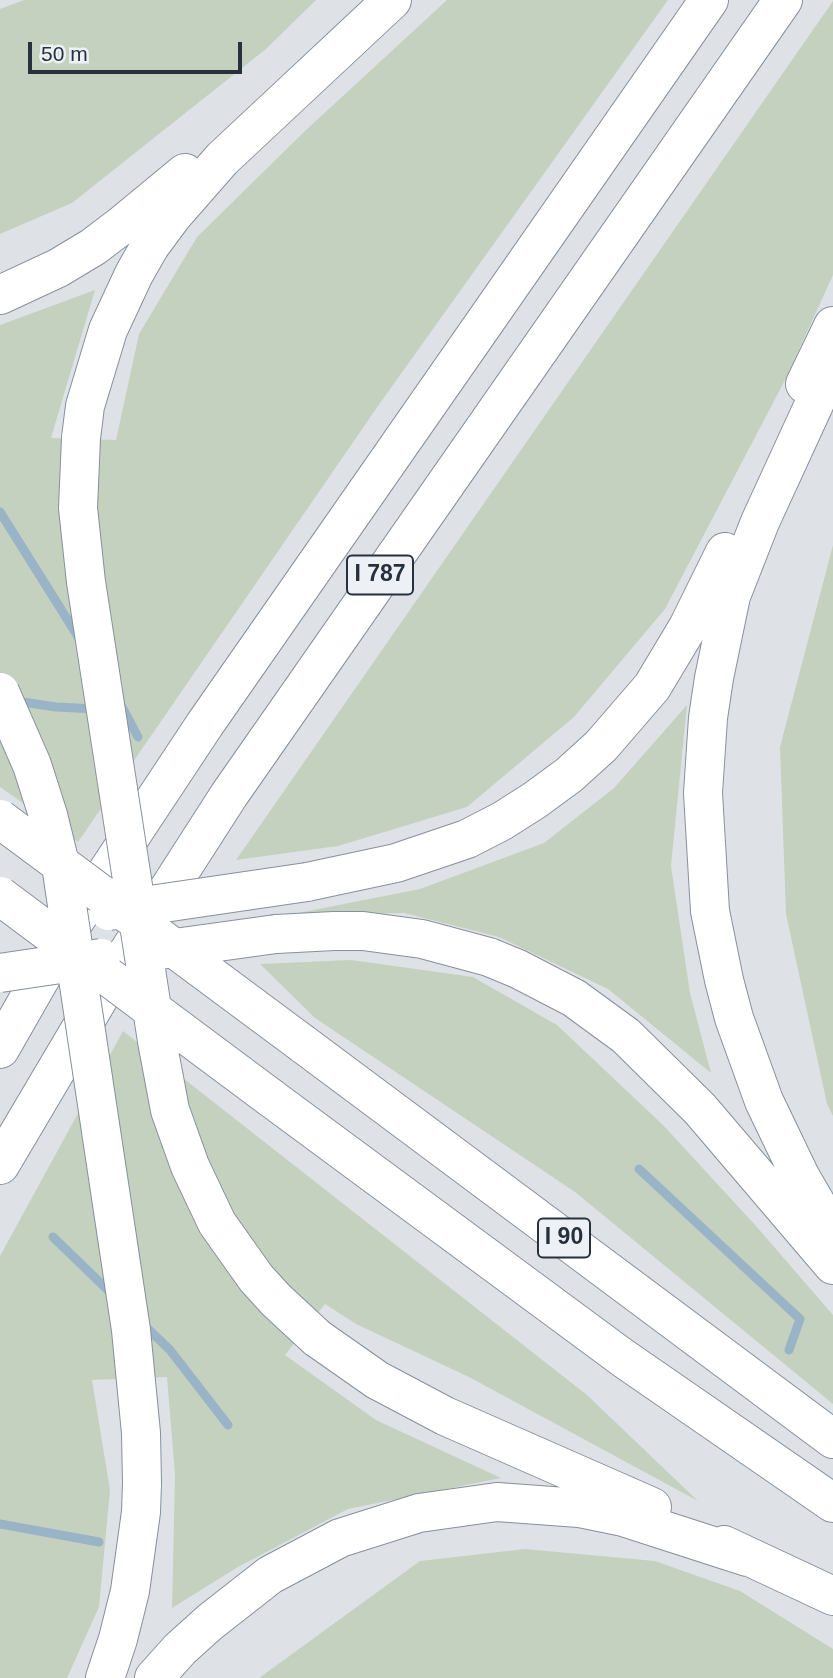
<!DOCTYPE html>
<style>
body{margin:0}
#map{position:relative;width:833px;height:1678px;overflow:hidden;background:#dee2e7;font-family:Arial,sans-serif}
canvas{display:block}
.scale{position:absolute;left:28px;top:42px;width:214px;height:32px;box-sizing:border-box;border:4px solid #27313d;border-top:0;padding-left:9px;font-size:21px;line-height:24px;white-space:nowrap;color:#27313d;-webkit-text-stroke:5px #edf1f5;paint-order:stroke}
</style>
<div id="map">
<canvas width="833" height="1678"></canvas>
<div class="scale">50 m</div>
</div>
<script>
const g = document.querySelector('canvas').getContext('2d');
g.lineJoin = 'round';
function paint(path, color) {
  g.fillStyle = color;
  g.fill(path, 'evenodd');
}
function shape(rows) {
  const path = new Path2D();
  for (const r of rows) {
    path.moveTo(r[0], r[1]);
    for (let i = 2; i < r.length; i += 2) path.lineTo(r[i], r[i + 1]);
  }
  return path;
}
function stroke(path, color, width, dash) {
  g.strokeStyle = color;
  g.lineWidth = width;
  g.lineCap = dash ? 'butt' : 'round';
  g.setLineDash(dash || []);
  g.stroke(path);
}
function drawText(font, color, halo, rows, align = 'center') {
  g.font = font + ' Arial,sans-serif';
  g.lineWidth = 5;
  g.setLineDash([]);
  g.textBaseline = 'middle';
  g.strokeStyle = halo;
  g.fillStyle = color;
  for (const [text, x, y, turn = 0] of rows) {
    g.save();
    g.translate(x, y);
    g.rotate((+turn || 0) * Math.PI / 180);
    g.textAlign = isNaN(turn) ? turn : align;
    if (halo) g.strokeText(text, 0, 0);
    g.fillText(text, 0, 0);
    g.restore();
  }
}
paint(shape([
 [24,0,316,0,266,49,72,203,0,234,0,9],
 [447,0,668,0,378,406,78,842,0,787,0,325,95,290,51,438,116,440,139,334,197,237,305,131],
 [833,1,833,275,785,380,665,609,574,717,467,807,338,846,236,860],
 [833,545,833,1116,827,1104,786,914,780,747],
 [687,705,671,866,690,993,711,1073,608,989,499,937,404,913,283,916,420,889,544,843,614,788],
 [351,960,473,977,557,1025,664,1126,756,1226,833,1315,833,1404,575,1192,315,1018,260,964],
 [123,1031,587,1395,698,1501,469,1377,356,1324,325,1304,285,1355,376,1420,501,1478,348,1509,238,1567,172,1608,175,1475,167,1377,92,1380,110,1490,99,1607,67,1678,0,1678,0,1256],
 [525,1549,655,1561,740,1591,833,1649,833,1678,259,1678,420,1561]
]), '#c5d1bf');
stroke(shape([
 [0,512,79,638],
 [16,701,56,707,96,709],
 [120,703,138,737],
 [639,1169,800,1319,789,1350],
 [53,1237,114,1296],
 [144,1325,170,1350,228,1425],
 [0,1524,99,1542]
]), '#99b3c7', 9);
const highway = shape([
 [0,295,58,268,93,247,122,225,185,173],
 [833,363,760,522,731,596,714,678,708,718,703,793,710,911,724,980,734,1018,764,1101,800,1176,833,1233],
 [805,384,833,326],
 [81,438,85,406,108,330,134,274,150,246,173,215,222,159,392,0],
 [307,882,396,863,467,839,502,821,535,800,569,775,601,746,652,687,688,627,725,552],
 [276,934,334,931,363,931,422,939,489,957,518,969,574,998,626,1036,700,1109,833,1265],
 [303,1044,833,1439],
 [0,1049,64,937,205,724,709,0],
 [271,1098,623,1358,833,1503],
 [0,1165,100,996,229,795,783,0],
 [317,1338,377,1380,445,1416,652,1507],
 [724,1545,833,1596],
 [105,1678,118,1639,130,1591,141,1512,142,1483],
 [154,1678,180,1649,210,1622,270,1575,340,1538,419,1513,497,1502,579,1508,623,1517,747,1557]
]);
stroke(highway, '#85919d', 40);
stroke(highway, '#fff', 38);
const highwayBridge = shape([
 [81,438,78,508,86,582,157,1041,170,1110,190,1166,217,1223,256,1278,276,1300,317,1338],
 [0,692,32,765,48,815,62,872,131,1330,141,1433,142,1483],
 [0,819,303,1044],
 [0,896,271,1098],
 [109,911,307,882],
 [160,950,276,934],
 [0,973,101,958]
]);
stroke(highwayBridge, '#85919d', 40, []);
stroke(highwayBridge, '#fff', 38);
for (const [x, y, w] of [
 [380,575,66],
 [564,1238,52]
]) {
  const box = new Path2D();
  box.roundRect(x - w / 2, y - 19.5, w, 39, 5);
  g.fillStyle = '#edf1f5';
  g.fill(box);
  stroke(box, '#27313d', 2);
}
drawText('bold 23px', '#27313d', null, [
 ["I 787",380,575],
 ["I 90",564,1238]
]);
</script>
